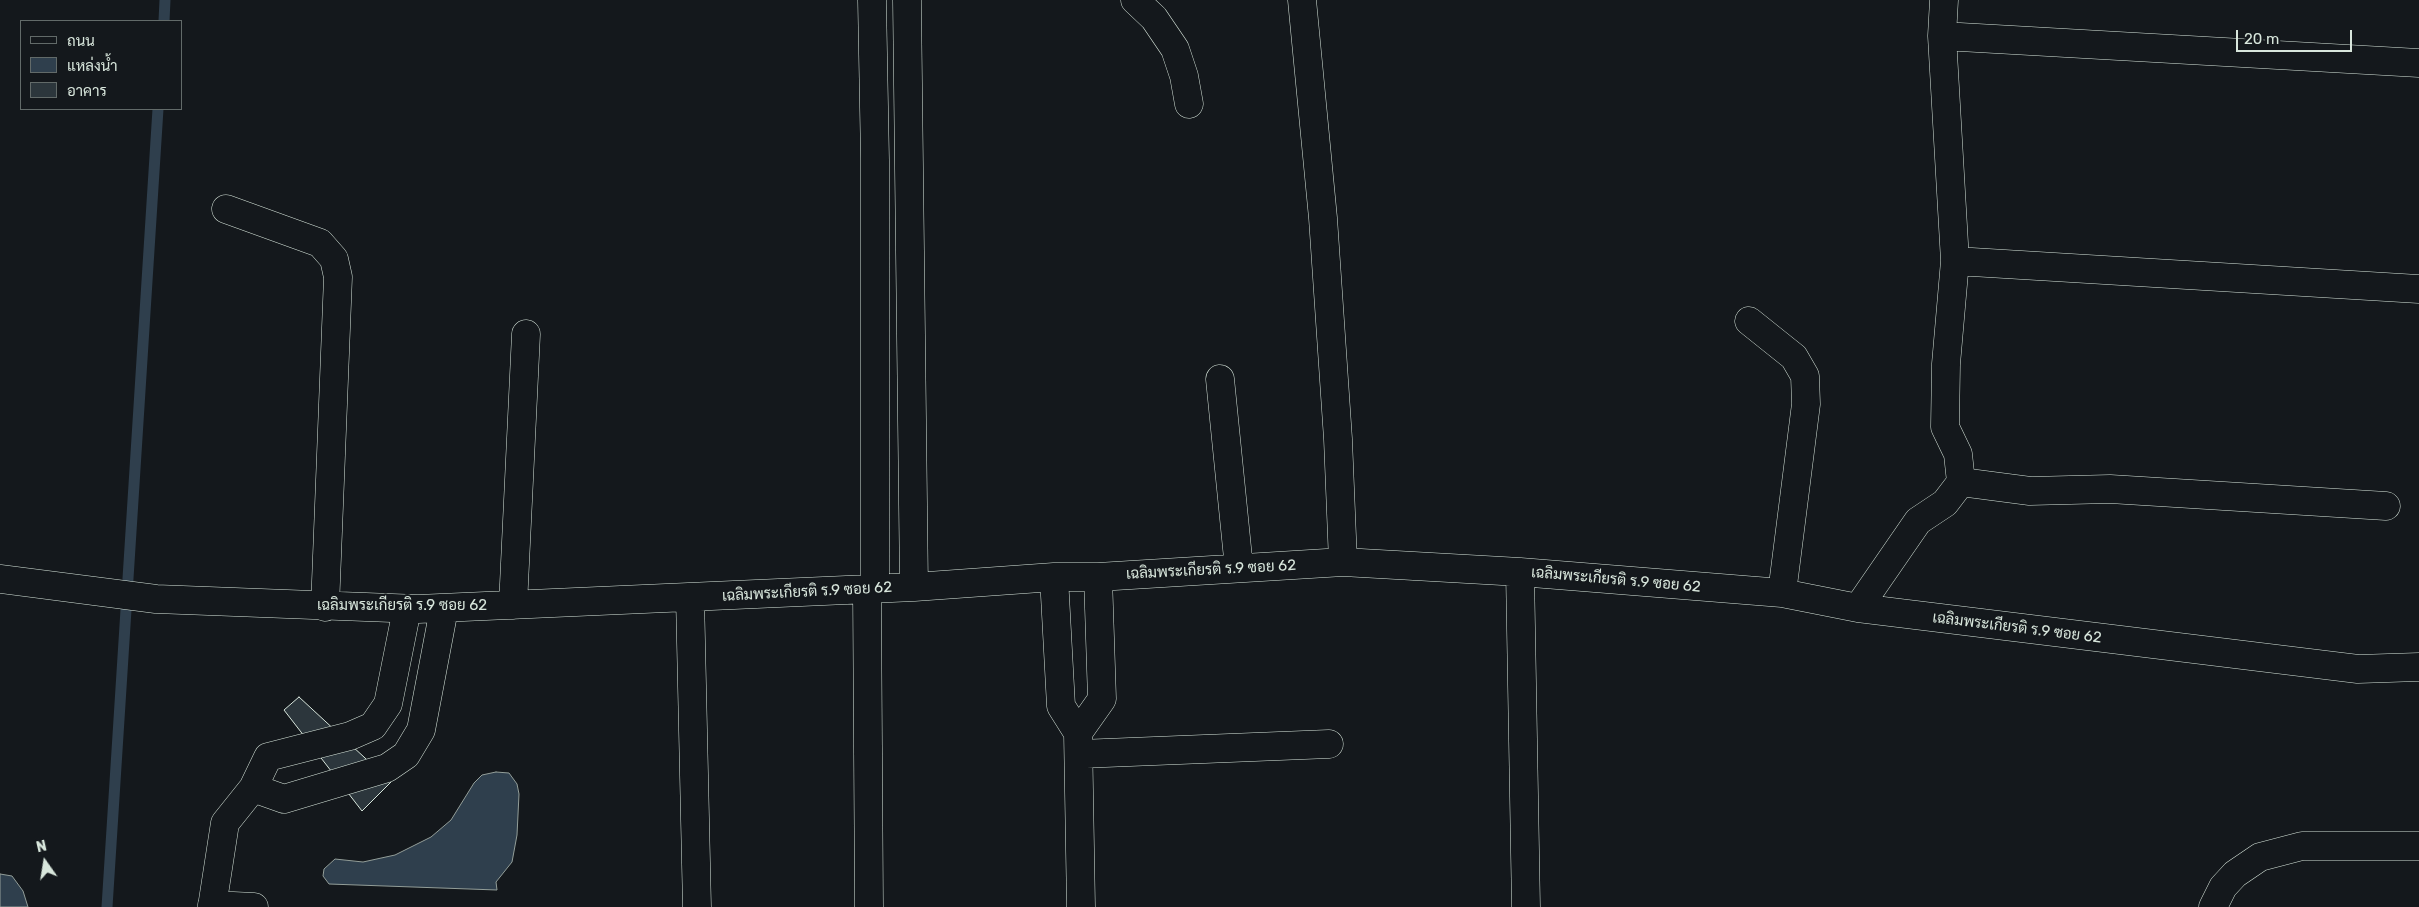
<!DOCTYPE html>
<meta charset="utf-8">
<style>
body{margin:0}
#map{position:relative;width:2419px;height:907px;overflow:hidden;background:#14181c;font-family:Rubik,Sarabun,sans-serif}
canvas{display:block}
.legend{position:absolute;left:20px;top:20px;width:162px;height:90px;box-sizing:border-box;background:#14181c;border:1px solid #626a69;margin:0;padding:6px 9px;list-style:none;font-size:15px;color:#d8e6dc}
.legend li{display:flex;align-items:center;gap:10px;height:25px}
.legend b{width:25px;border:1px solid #626a69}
.north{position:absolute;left:20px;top:837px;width:50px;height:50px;-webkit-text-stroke:4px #14181c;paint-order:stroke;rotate:347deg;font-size:14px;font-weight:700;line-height:20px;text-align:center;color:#d8e6dc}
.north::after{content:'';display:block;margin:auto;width:18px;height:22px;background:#d8e6dc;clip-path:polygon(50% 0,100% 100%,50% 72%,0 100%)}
.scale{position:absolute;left:2236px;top:30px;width:116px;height:22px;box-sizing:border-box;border:2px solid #d8e6dc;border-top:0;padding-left:6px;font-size:15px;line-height:18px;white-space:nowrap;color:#d8e6dc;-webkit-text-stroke:4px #14181c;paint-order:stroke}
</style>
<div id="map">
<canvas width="2419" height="907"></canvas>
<ul class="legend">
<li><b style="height:6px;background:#14181c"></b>ถนน</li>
<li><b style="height:14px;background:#2f3f4d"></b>แหล่งน้ำ</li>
<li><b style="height:14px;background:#2c363c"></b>อาคาร</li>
</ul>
<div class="north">N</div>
<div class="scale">20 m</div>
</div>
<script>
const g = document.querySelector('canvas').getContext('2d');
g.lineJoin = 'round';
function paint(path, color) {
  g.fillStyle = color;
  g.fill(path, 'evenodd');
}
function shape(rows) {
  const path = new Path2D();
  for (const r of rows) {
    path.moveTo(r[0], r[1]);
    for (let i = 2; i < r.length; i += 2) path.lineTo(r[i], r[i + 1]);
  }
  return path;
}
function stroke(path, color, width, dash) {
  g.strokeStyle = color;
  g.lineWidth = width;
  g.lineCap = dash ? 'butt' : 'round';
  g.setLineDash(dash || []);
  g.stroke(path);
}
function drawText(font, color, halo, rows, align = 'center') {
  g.font = font + ' Rubik,Sarabun,sans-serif';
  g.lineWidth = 4;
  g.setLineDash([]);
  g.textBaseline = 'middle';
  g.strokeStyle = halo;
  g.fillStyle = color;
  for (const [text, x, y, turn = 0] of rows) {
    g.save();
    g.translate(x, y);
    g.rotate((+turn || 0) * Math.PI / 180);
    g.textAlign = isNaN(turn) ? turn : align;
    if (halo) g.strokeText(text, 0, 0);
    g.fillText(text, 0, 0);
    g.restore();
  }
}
const water = shape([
 [496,772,509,773,517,784,519,794,517,835,512,862,496,882,497,890,329,884,323,876,324,869,335,859,363,862,395,855,431,837,451,820,474,783,482,775,496,772],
 [0,874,12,876,23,891,28,907,0,907,0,874]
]);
paint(water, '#2f3f4d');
stroke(water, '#939e99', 1);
stroke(shape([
 [164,21,165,0],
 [107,907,158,109]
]), '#2f3f4d', 11);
const building = shape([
 [299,697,391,782,362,811,284,710,299,697]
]);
paint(building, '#2c363c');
stroke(building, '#d8e6dc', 1);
const minor = shape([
 [872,0,875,160,875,589],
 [907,0,914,587],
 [1135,0,1154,18,1175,49,1184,76,1189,104],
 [1302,0,1323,218,1338,439,1343,562],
 [1944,0,1942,36,1955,261,1946,364,1945,427,1958,454,1961,482,2030,491,2110,489,2386,506],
 [1942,36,2419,63],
 [226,209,320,243,334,259,338,277,325,607],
 [1955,261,2419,289],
 [1749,321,1794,357,1805,376,1806,404,1782,593],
 [1220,379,1239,568],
 [1520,572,1526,907],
 [1054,577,1061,706,1078,733,1081,907],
 [0,579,156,599,418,609,914,587,1054,577,1098,577,1343,562,1520,572,1782,593,1858,608,2358,669,2419,667],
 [867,590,869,907],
 [690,597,697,907],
 [513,605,526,334],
 [1858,608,1918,521,1945,503,1961,482],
 [1078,733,1102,699,1098,577],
 [1080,754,1329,744],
 [253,788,284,799,387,768,406,755,421,730,444,609],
 [212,905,254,907],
 [212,907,225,823,253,788,268,757,350,736,373,726,388,704,407,609],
 [2213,907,2223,887,2235,874,2260,857,2302,846,2419,846]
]);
stroke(minor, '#d8e6dc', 29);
stroke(minor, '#14181c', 28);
drawText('15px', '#d8e6dc', '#14181c', [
 ["เฉลิมพระเกียรติ ร.9 ซอย 62",1211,570,-3],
 ["เฉลิมพระเกียรติ ร.9 ซอย 62",1616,580,5],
 ["เฉลิมพระเกียรติ ร.9 ซอย 62",807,592,-3],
 ["เฉลิมพระเกียรติ ร.9 ซอย 62",402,606],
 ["เฉลิมพระเกียรติ ร.9 ซอย 62",2017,628,7]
]);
</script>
